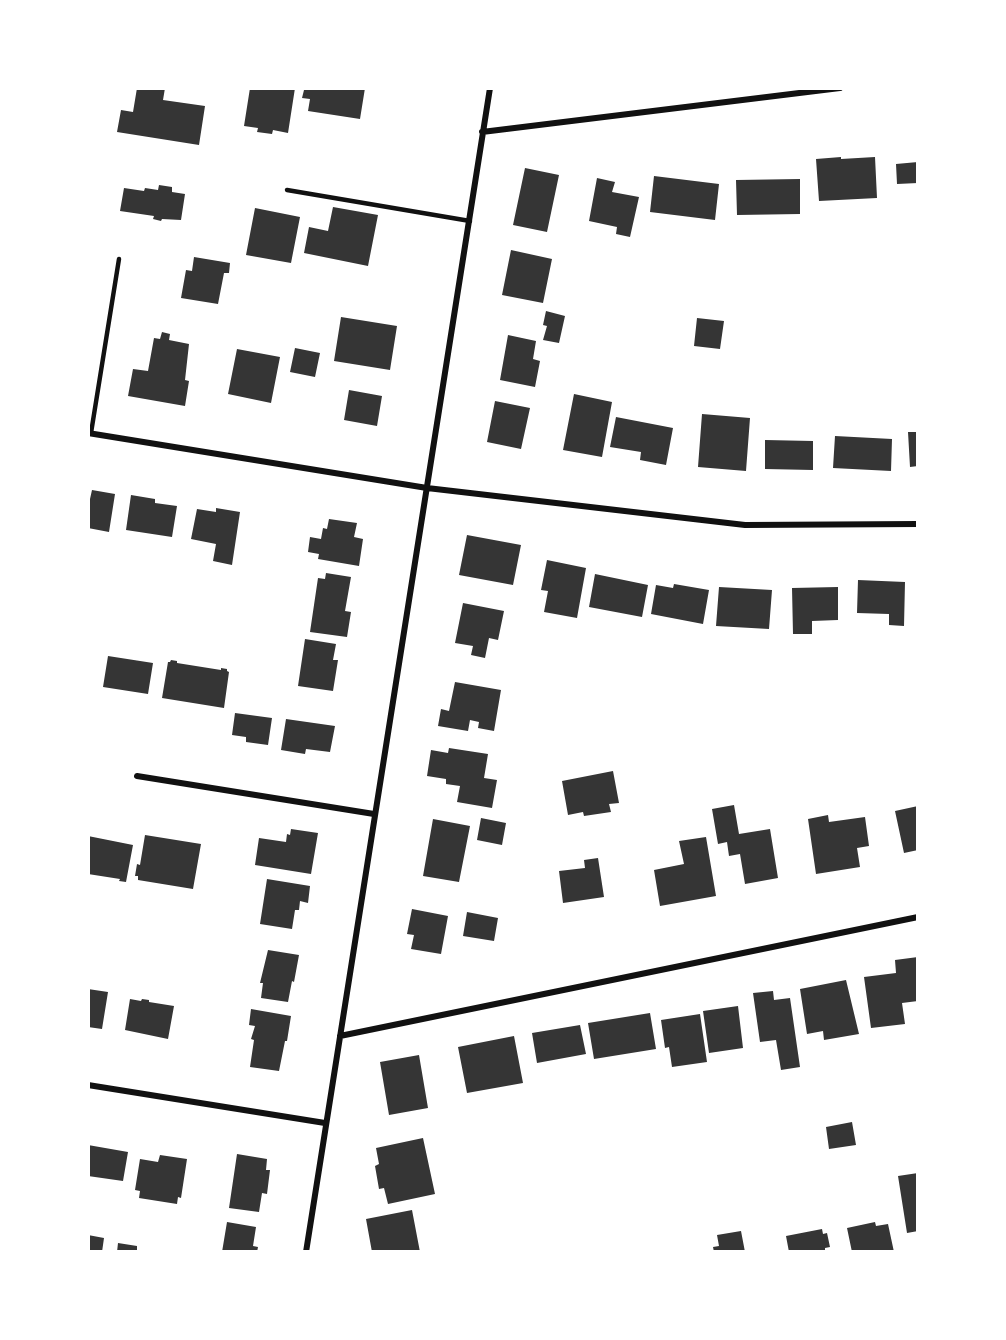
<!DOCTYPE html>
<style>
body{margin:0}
#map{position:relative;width:1006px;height:1340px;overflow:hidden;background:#fff;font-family:"DejaVu Sans",sans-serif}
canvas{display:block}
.frame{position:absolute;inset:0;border:90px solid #fff;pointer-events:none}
</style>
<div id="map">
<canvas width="1006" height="1340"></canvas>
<div class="frame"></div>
</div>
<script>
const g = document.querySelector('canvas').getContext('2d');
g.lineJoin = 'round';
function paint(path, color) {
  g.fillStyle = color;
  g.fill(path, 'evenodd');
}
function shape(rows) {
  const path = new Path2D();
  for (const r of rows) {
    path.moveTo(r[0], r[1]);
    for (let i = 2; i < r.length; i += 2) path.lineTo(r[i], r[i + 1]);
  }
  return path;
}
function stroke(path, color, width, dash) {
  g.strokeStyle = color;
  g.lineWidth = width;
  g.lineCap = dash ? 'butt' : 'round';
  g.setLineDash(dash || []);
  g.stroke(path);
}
paint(shape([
 [137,88,165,88,163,100,205,106,199,145,117,132,121,110,133,112],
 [250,88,295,88,288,133,273,130,272,134,257,132,258,128,244,126],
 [307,88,365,88,360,119,308,111,310,99,302,98,304,90],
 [841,157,841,159,875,157,877,198,819,201,816,159],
 [918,162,918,183,897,184,896,164],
 [525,168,559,175,547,232,513,225],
 [654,176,719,184,715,220,650,212],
 [597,178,615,182,612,192,639,197,630,237,616,234,617,227,589,221],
 [800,179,800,214,737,215,736,180],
 [159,185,172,187,172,192,185,194,181,220,162,219,161,221,153,219,154,216,120,211,124,188,144,191,145,188,158,190],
 [333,207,378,215,368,266,304,253,309,227,328,231],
 [255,208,300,217,291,263,246,255],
 [511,250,552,259,543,303,502,295],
 [194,257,230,263,229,273,224,273,218,304,181,298,186,270,192,271],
 [546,311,565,316,559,343,543,340,547,326,543,325],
 [341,317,397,326,390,370,334,361],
 [697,318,724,321,720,349,694,346],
 [162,332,170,334,169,340,189,344,185,380,189,381,185,406,128,396,133,369,148,371,154,338,160,339],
 [508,335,536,341,533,359,540,361,535,387,500,380],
 [295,348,320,353,315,377,290,372],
 [237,349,280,357,271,403,228,394],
 [349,390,382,396,377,426,344,420],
 [574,394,612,402,602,457,563,450],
 [495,401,530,408,521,449,487,442],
 [702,414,750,418,746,471,698,467],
 [616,417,673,428,666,465,640,460,641,452,610,447],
 [908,432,918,432,918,466,910,467],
 [835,436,892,439,891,471,833,468],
 [765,440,813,441,813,470,765,469],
 [92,490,115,494,109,532,88,528,88,498,90,499],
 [131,495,155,499,155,503,177,506,172,537,126,530],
 [216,508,240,512,232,565,213,561,216,544,191,539,197,509,216,512],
 [329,519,357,523,354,537,363,539,359,566,318,559,319,554,308,552,310,537,321,539,323,528,327,529],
 [467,535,521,545,513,585,459,575],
 [547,560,586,568,577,618,544,612,548,591,541,590],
 [326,573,351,577,345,611,351,612,347,637,310,632,318,578,325,579],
 [595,574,648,585,642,617,589,607],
 [858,580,905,582,904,626,889,625,889,614,857,613],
 [674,584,709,590,703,624,651,614,656,585,673,588],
 [719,587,772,590,769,629,716,626],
 [838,587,838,620,812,621,812,634,793,634,792,588],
 [463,603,504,611,498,640,489,638,485,658,471,655,473,646,455,643],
 [305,639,336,644,333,660,338,660,333,691,298,686],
 [108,656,153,663,148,694,103,687],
 [171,660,177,661,177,663,221,670,221,668,227,669,227,671,229,672,224,708,162,698,168,662,170,662],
 [455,682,501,690,494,731,478,728,479,722,470,720,468,731,438,726,441,709,449,711],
 [235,713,272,718,268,745,246,742,246,737,232,735],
 [286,719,335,726,330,752,306,749,305,754,281,750],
 [449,748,488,754,484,778,497,780,492,808,457,802,460,786,446,784,446,779,427,776,431,750,448,753],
 [613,771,619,803,609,804,611,812,584,816,583,812,568,815,562,781],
 [734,805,739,834,770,829,778,878,745,884,740,854,729,856,727,842,718,844,712,809],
 [918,806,918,850,904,853,895,811],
 [828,815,829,822,865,817,869,846,857,848,860,867,816,874,808,819],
 [481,818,506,823,502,845,477,840],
 [433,819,470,826,459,882,423,876],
 [291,829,318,833,311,874,255,865,259,838,286,842,287,834,290,835],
 [145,835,201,844,193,889,138,880,138,876,135,876,137,864,140,865],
 [88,836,133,845,126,882,119,881,120,879,88,874],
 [706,837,716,896,660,906,654,870,684,864,679,841],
 [598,858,604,897,563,903,559,871,585,868,584,860],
 [267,879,310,886,308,903,300,901,299,910,295,910,292,929,260,924],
 [412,909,448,916,441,954,411,949,414,935,407,934],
 [467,912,498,918,494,941,463,936],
 [268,950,299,955,294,982,292,981,288,1002,261,998,263,983,260,983],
 [918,957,918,1001,902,1003,905,1024,871,1028,864,977,896,973,895,960],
 [846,980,859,1034,824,1040,823,1031,807,1034,800,989],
 [88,989,108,992,102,1029,88,1027],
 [773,991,774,1000,790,998,800,1067,781,1070,776,1040,760,1042,753,993],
 [130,999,141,1001,142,999,149,1000,149,1002,174,1006,168,1039,125,1030],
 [738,1006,743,1048,709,1053,703,1011],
 [251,1009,291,1016,287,1041,285,1041,279,1071,250,1067,254,1040,251,1039,255,1026,249,1025],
 [650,1013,656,1049,594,1059,588,1023],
 [700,1014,707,1062,672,1067,669,1047,665,1048,661,1020],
 [580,1025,586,1054,537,1063,532,1033],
 [514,1036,523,1083,467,1093,458,1047],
 [419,1055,428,1108,389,1115,380,1062],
 [852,1122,856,1145,829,1149,826,1127],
 [423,1138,435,1194,388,1204,384,1188,379,1189,375,1166,379,1164,376,1148],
 [88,1145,128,1152,123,1181,88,1176],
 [237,1154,267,1159,266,1170,270,1170,267,1194,262,1193,259,1212,229,1208],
 [160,1155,187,1159,181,1198,178,1197,177,1204,139,1198,140,1191,135,1190,140,1159,158,1162],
 [918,1173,918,1231,907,1233,898,1176],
 [412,1210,420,1252,372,1252,366,1219],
 [227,1222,256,1227,253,1246,258,1247,257,1252,222,1252],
 [875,1222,876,1226,888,1224,894,1252,852,1252,847,1228],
 [822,1229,823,1234,827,1233,830,1247,825,1248,825,1252,789,1252,786,1236],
 [741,1231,745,1252,714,1252,713,1247,719,1246,717,1235],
 [88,1235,104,1238,102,1252,88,1252],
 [118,1243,137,1246,137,1252,117,1252]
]), '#353535');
stroke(shape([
 [287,190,470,221],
 [91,433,119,259]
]), '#111', 4.5);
stroke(shape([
 [482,132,840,88],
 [88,433,427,488,745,525,918,524],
 [137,776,374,814],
 [340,1036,918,917],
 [88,1085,325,1123],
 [306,1252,490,88]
]), '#111', 6);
</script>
